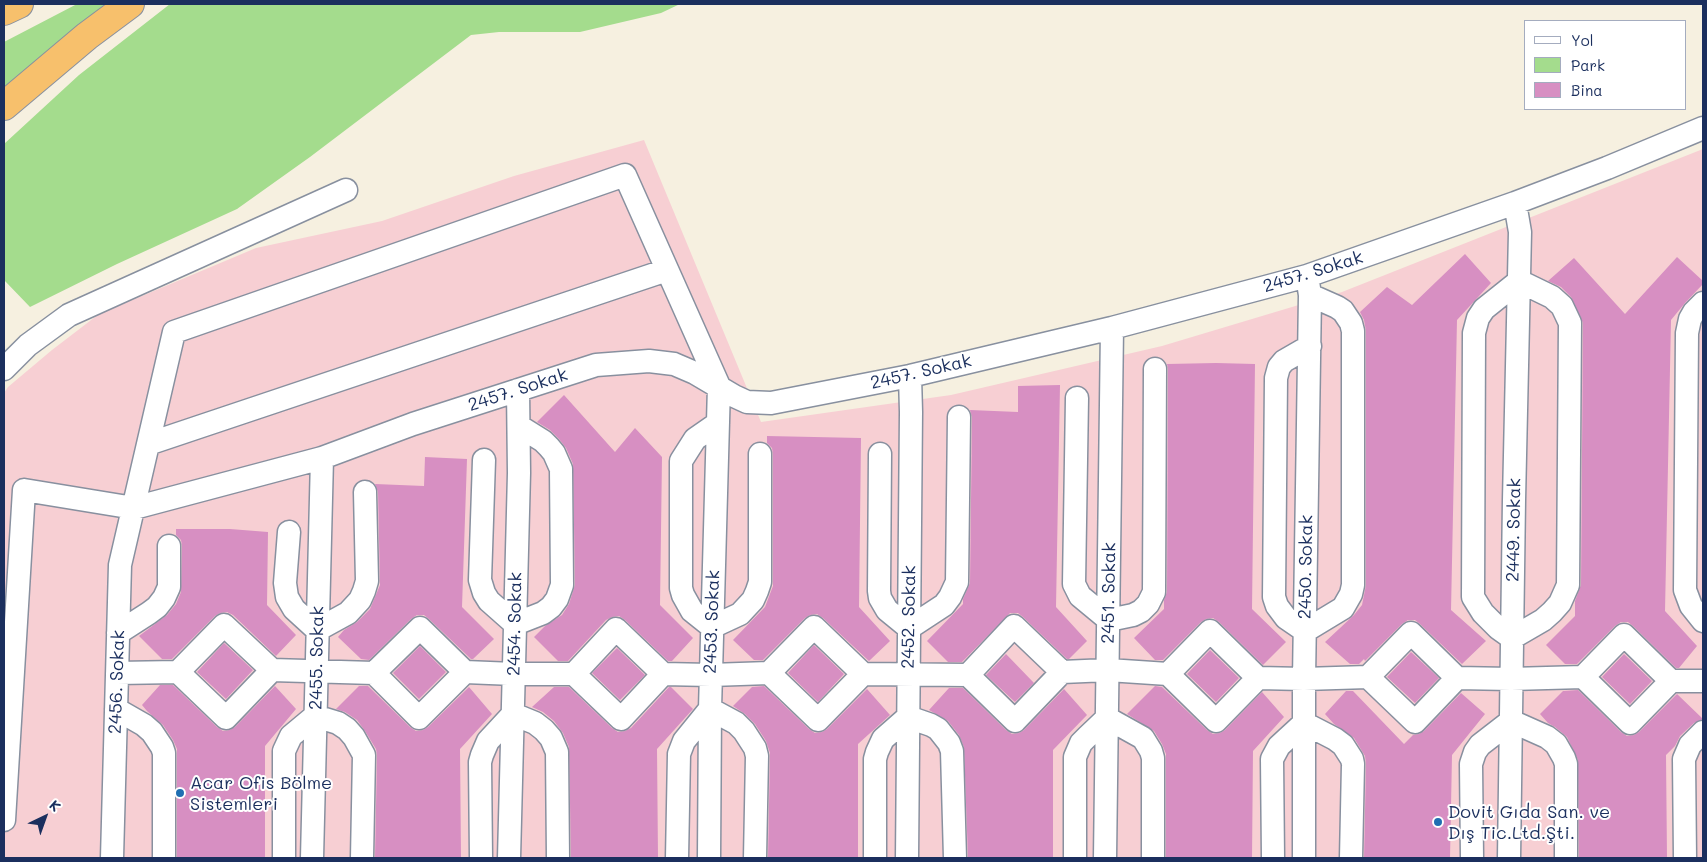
<!DOCTYPE html>
<meta charset="utf-8">
<style>
body{margin:0}
#map{position:relative;width:1707px;height:862px;overflow:hidden;background:#f6f0e0;font-family:Mali,sans-serif}
canvas{display:block}
.frame{position:absolute;inset:0;border:5px solid #1b2f5e;pointer-events:none}
.legend{position:absolute;left:1524px;top:20px;width:162px;height:90px;box-sizing:border-box;background:#fff;border:1px solid #a4acbf;margin:0;padding:6px 9px;list-style:none;font-size:15px;color:#1b2f5e}
.legend li{display:flex;align-items:center;gap:10px;height:25px}
.legend b{width:25px;border:1px solid #a4acbf}
.north{position:absolute;left:20px;top:792px;width:50px;height:50px;-webkit-text-stroke:4px #fff;paint-order:stroke;rotate:42deg;font-size:14px;font-weight:700;line-height:20px;text-align:center;color:#1b2f5e}
.north::after{content:'';display:block;margin:auto;width:18px;height:22px;background:#1b2f5e;clip-path:polygon(50% 0,100% 100%,50% 72%,0 100%)}
</style>
<div id="map">
<canvas width="1707" height="862"></canvas>
<div class="frame"></div>
<ul class="legend">
<li><b style="height:6px;background:#fff"></b>Yol</li>
<li><b style="height:14px;background:#a4dc8d"></b>Park</li>
<li><b style="height:14px;background:#d78fc2"></b>Bina</li>
</ul>
<div class="north">K</div>
</div>
<script>
const g = document.querySelector('canvas').getContext('2d');
g.lineJoin = 'round';
function paint(path, color) {
  g.fillStyle = color;
  g.fill(path, 'evenodd');
}
function shape(rows) {
  const path = new Path2D();
  for (const r of rows) {
    path.moveTo(r[0], r[1]);
    for (let i = 2; i < r.length; i += 2) path.lineTo(r[i], r[i + 1]);
  }
  return path;
}
function stroke(path, color, width, dash) {
  g.strokeStyle = color;
  g.lineWidth = width;
  g.lineCap = dash ? 'butt' : 'round';
  g.setLineDash(dash || []);
  g.stroke(path);
}
function drawText(font, color, halo, rows, align = 'center') {
  g.font = font + ' Mali,sans-serif';
  g.lineWidth = 4;
  g.setLineDash([]);
  g.textBaseline = 'middle';
  g.strokeStyle = halo;
  g.fillStyle = color;
  for (const [text, x, y, turn = 0] of rows) {
    g.save();
    g.translate(x, y);
    g.rotate((+turn || 0) * Math.PI / 180);
    g.textAlign = isNaN(turn) ? turn : align;
    if (halo) g.strokeText(text, 0, 0);
    g.fillText(text, 0, 0);
    g.restore();
  }
}
paint(shape([
 [644,140,761,422,951,395,1162,346,1342,292,1703,149,1703,858,4,858,4,393,8,387,52,350,99,314,256,248,382,221,514,176]
]), '#f7cfd3');
paint(shape([
 [77,4,105,4,4,89,4,42],
 [170,4,680,4,661,13,580,32,499,32,471,35,310,157,237,209,117,264,30,307,4,280,4,144,79,75]
]), '#a4dc8d');
paint(shape([
 [1465,254,1491,283,1457,320,1451,610,1486,641,1462,664,1420,624,1415,620,1408,620,1402,624,1365,661,1364,659,1359,664,1350,664,1325,642,1354,615,1362,605,1366,585,1366,331,1364,320,1360,312,1387,287,1412,305],
 [1677,257,1703,281,1703,284,1685,303,1671,320,1665,611,1697,646,1679,668,1676,668,1633,626,1628,622,1621,622,1615,626,1577,664,1565,664,1546,645,1575,616,1575,601,1581,585,1583,323,1571,297,1561,287,1548,281,1574,258,1625,314],
 [1216,363,1255,364,1252,609,1286,642,1263,665,1219,622,1213,618,1206,619,1201,622,1163,660,1155,660,1134,638,1164,609,1164,600,1167,592,1168,369,1167,364],
 [1060,385,1056,607,1087,641,1069,659,1067,659,1023,617,1018,613,1010,613,962,662,948,662,927,641,963,604,963,599,970,583,972,417,970,410,1018,412,1018,386],
 [564,395,615,452,635,428,662,457,660,605,693,638,672,661,668,661,625,620,619,616,612,617,606,620,568,661,558,661,534,637,545,626,562,615,569,604,575,585,573,464,566,448,559,439,550,430,537,422],
 [767,436,861,438,859,607,890,641,869,661,823,618,817,614,810,615,805,618,763,660,754,660,733,640,765,607,773,586,773,454,772,448,767,443],
 [425,457,467,459,462,607,494,639,473,659,471,659,429,619,424,615,417,615,411,619,369,660,361,659,338,637,344,630,357,622,370,609,380,585,378,492,375,484,424,486],
 [176,529,230,529,268,532,267,605,296,635,276,656,233,615,227,612,220,613,215,616,172,659,162,659,139,636,167,615,176,604,181,592,182,546,181,540,176,535],
 [224,643,253,670,226,699,197,672],
 [814,645,844,674,818,702,788,673],
 [420,646,446,672,419,699,393,673],
 [617,648,645,675,620,700,592,673],
 [1210,650,1239,678,1216,702,1187,674],
 [1411,652,1439,678,1415,703,1387,677],
 [1006,654,1034,683,1015,702,986,675],
 [1624,654,1652,681,1630,704,1602,677],
 [160,685,173,685,217,727,223,731,230,730,235,727,275,686,296,709,265,746,265,858,177,858,177,749,173,740,163,725,147,711,142,705],
 [359,686,368,686,410,727,416,731,423,730,428,727,469,687,492,714,460,749,461,858,375,858,377,755,376,749,365,731,357,720,345,712,336,709],
 [764,686,809,729,815,733,822,732,827,729,867,689,890,715,858,744,858,858,768,858,770,753,766,741,755,724,745,714,733,706,752,687],
 [1155,686,1162,687,1207,730,1213,734,1220,733,1225,730,1262,692,1284,717,1253,751,1252,858,1166,858,1166,754,1162,744,1154,731,1127,714],
 [554,687,569,687,612,728,618,732,625,731,631,728,669,687,671,687,693,709,657,749,658,858,571,858,569,747,563,733,554,721,543,712,532,707],
 [949,688,963,688,1006,730,1012,734,1019,733,1024,730,1064,689,1087,715,1053,750,1053,858,968,858,964,747,959,735,948,721,929,710],
 [1578,690,1621,732,1627,736,1634,735,1639,732,1677,694,1703,719,1694,723,1680,736,1675,746,1666,755,1667,858,1579,858,1578,760,1567,737,1555,727,1548,723,1540,714,1563,691],
 [1346,691,1353,691,1404,744,1413,735,1419,734,1424,731,1461,693,1485,714,1452,755,1450,858,1364,858,1366,764,1365,756,1354,738,1334,724,1325,714]
]), '#d78fc2');
const minor = shape([
 [1519,281,1552,297,1562,306,1570,323,1568,585,1560,603,1552,612,1543,620,1512,638,1498,628,1483,613,1473,597,1474,333,1478,318,1484,309,1519,281],
 [1703,303,1694,312,1690,319,1687,333,1685,590,1691,606,1703,621],
 [1310,346,1284,361,1279,367,1276,378,1274,597,1277,606,1286,618,1305,631,1343,608,1351,594,1353,585,1353,331,1351,323,1343,311,1337,307,1310,295],
 [4,369,28,345,69,315,346,190],
 [1077,398,1074,584,1080,596,1109,620,1133,615,1141,611,1148,604,1154,592,1155,369],
 [718,423,695,439,681,461,681,588,683,595,692,611,712,627,740,614,753,600,757,591,760,582,760,454],
 [148,444,667,270],
 [880,454,879,591,880,598,887,610,909,628,944,605,950,597,957,582,959,417],
 [484,460,480,580,484,593,489,601,515,624,543,613,551,607,557,599,562,585,561,469,554,453,549,447,543,441,519,426],
 [289,532,285,583,287,597,294,609,317,630,348,613,360,600,364,591,367,581,365,492],
 [118,633,149,613,157,607,164,598,169,587,169,546],
 [178,672,224,625,272,670,374,673,419,718,465,672],
 [117,673,178,672,226,718,272,670],
 [374,673,420,628,465,672,514,674,574,674,621,719,663,674],
 [769,673,818,720,863,674],
 [574,674,616,629,663,674,711,675,769,673,814,627,863,674,968,675,1015,721,1062,672,1108,670,1168,674,1216,721,1258,678],
 [1168,674,1210,631,1258,678,1304,679,1368,677,1411,633,1457,678,1511,679,1583,677,1624,635,1671,681,1703,681],
 [968,675,1014,626,1062,672],
 [1368,677,1415,722,1457,678],
 [1583,677,1630,723,1671,681],
 [116,709,144,725,152,732,162,747,164,753,164,858],
 [4,820,24,490,134,508,322,458,413,424,596,365,649,361,674,364,695,373,734,396,747,402,771,403,910,376,1112,328,1307,276,1515,203,1607,168,1703,128],
 [112,858,120,565,174,332,625,175,719,386,710,709,709,858],
 [284,858,284,751,291,736,315,716,338,723,347,729,354,737,364,755,362,858],
 [312,858,322,458],
 [481,858,480,762,482,755,488,741,513,714,535,723,544,730,551,738,557,752,558,858],
 [509,858,519,473,518,390],
 [677,858,679,754,684,741,710,709,736,723,744,731,755,748,757,756,755,858],
 [875,858,875,759,877,752,883,739,908,717,931,725,938,729,949,743,952,751,955,858],
 [907,858,911,412,910,376],
 [1075,858,1075,757,1081,743,1087,737,1107,718,1143,738,1151,751,1153,758,1153,858],
 [1105,858,1112,328],
 [1273,858,1272,759,1279,746,1304,723,1335,739,1343,745,1352,759,1353,764,1351,858],
 [1304,858,1304,679,1310,295,1308,282],
 [1472,858,1471,764,1475,752,1480,745,1511,721,1547,737,1556,744,1564,758,1566,764,1566,858],
 [1509,858,1514,500,1520,232,1515,203],
 [1685,858,1684,759,1690,745,1703,732]
]);
const highway = shape([
 [4,11,19,4],
 [4,106,87,36,130,4]
]);
stroke(minor, '#88909f', 25);
stroke(highway, '#88909f', 30);
stroke(minor, '#fff', 22);
stroke(highway, '#f7c06c', 28);
for (const [x, y, r, color] of [
 [180,793,5,"#1f6fb2"],
 [1438,822,5,"#1f6fb2"]
]) {
  const dot = new Path2D();
  dot.arc(x, y, r, 0, 2 * Math.PI);
  g.fillStyle = color;
  g.fill(dot);
  stroke(dot, '#fff', 2);
}
drawText('18px', '#1b2f5e', '#fff', [
 ["2457. Sokak",1313,272,-17],
 ["2457. Sokak",921,372,-13],
 ["2457. Sokak",518,390,-18],
 ["2449. Sokak",1514,530,-89],
 ["2450. Sokak",1306,567,-89],
 ["2451. Sokak",1109,593,-89],
 ["2452. Sokak",909,617,-89],
 ["2453. Sokak",712,622,-88],
 ["2454. Sokak",515,624,-89],
 ["2455. Sokak",317,658,-89],
 ["2456. Sokak",117,682,-88]
]);
drawText('18px', '#1b2f5e', '#fff', [
 ["Acar Ofis Bölme",190,783],
 ["Sistemleri",190,804],
 ["Dovit Gıda San. ve",1448,812],
 ["Dış Tic.Ltd.Şti.",1448,833]
], 'left');
</script>
